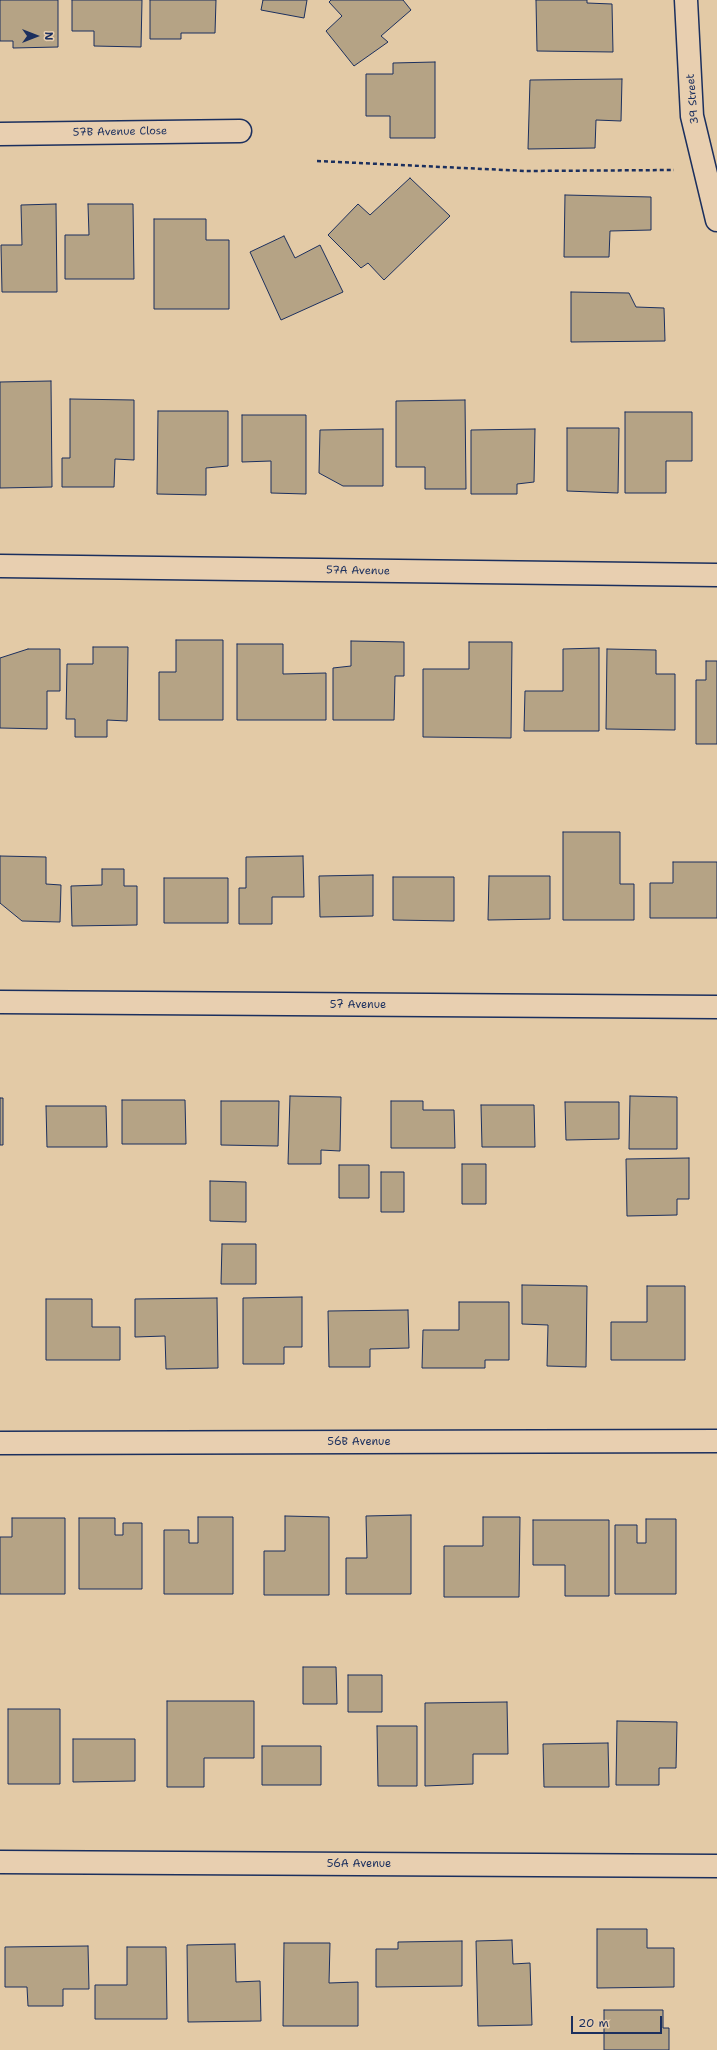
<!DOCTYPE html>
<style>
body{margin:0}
#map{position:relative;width:717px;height:2050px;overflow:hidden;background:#e3caa6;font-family:"Shantell Sans",sans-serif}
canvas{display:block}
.north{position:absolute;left:16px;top:16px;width:40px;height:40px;-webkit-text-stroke:3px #e8cfb0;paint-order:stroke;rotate:90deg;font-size:11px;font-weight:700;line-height:16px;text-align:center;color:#1b2f5e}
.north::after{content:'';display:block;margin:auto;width:14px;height:18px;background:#1b2f5e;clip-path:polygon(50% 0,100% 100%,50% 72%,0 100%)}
.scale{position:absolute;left:571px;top:2016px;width:91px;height:18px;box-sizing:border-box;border:2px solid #1b2f5e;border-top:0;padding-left:5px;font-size:12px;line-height:14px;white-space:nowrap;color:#1b2f5e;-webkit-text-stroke:3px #e8cfb0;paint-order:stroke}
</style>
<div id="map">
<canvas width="717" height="2050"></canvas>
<div class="north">N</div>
<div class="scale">20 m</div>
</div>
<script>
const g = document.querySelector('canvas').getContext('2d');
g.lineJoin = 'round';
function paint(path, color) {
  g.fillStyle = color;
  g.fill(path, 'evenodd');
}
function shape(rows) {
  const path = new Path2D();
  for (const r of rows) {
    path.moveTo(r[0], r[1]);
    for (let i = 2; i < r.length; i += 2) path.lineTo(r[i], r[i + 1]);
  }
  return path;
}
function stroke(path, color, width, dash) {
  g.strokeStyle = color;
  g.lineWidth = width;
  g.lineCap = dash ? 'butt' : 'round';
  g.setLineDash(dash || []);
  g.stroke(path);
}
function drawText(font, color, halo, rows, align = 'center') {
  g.font = font + ' "Shantell Sans",sans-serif';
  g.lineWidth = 3;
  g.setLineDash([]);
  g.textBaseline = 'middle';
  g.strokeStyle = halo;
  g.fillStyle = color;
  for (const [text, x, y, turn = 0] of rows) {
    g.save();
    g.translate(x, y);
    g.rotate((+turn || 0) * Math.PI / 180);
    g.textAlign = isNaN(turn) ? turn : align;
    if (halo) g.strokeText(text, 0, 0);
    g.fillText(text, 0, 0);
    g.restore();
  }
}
const building = shape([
 [0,0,58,0,58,47,13,48,13,41,0,41,0,0],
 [72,0,142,0,141,47,94,46,94,31,72,31,72,0],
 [150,0,216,0,215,33,181,33,181,39,150,39,150,0],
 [263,0,307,0,304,18,261,10,263,0],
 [331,0,403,0,411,10,381,36,388,42,354,66,326,31,342,16,329,2,331,0],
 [536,0,587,0,587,3,612,4,613,52,537,51,536,0],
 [435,62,435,138,390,138,390,116,366,116,366,74,393,74,393,63,435,62],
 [622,79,621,121,596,120,595,148,528,149,530,80,622,79],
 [410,178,450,216,384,280,368,263,361,268,328,235,358,204,370,215,410,178],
 [565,195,651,197,651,230,610,231,609,257,564,257,565,195],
 [56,204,57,292,2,292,1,245,22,245,21,205,56,204],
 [88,204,133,204,134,279,65,279,65,235,89,235,88,204],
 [154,219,206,219,206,240,229,240,229,309,154,309,154,219],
 [284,236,295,258,320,245,343,292,281,320,250,252,284,236],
 [571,292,629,293,636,307,664,308,665,341,571,342,571,292],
 [51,381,52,487,0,488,0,382,51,381],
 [70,399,134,400,134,460,115,459,114,487,62,487,62,458,70,458,70,399],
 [465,400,466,489,425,489,425,467,396,467,396,401,465,400],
 [158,411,228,411,228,466,206,468,206,495,157,494,158,411],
 [625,412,692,412,692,461,666,461,666,493,625,493,625,412],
 [242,415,306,415,306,494,271,493,271,461,242,462,242,415],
 [567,428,619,428,618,493,567,491,567,428],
 [383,429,383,486,343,486,319,473,320,430,383,429],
 [535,429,534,482,517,484,517,494,471,494,471,430,535,429],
 [176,640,223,640,223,720,159,720,159,672,176,672,176,640],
 [351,641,404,642,404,676,395,676,394,720,333,720,333,668,351,666,351,641],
 [469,642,512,642,511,738,423,737,423,669,469,669,469,642],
 [237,644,283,644,283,674,326,673,326,720,237,720,237,644],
 [93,647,128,647,127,721,107,720,107,737,75,737,75,719,66,719,67,664,93,664,93,647],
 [599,648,599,731,524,731,525,691,563,691,563,649,599,648],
 [28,649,60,649,60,691,47,691,47,729,0,728,0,658,28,649],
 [607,649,656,650,656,674,675,674,675,730,606,729,607,649],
 [706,661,717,661,717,744,696,744,696,680,706,680,706,661],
 [563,832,620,832,620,884,634,884,634,920,563,920,563,832],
 [0,856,46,857,46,884,61,885,60,922,22,921,0,903,0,856],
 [303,856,304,897,272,897,272,924,239,924,239,888,246,888,246,857,303,856],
 [673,862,717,862,717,918,650,918,650,883,673,883,673,862],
 [102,869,124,869,124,886,137,886,137,925,72,926,71,886,102,885,102,869],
 [373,875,373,916,320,917,319,876,373,875],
 [489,876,550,876,550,919,488,920,489,876],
 [393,877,454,877,454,921,393,920,393,877],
 [164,878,228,878,228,923,164,923,164,878],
 [290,1096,341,1097,340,1151,321,1150,321,1164,288,1164,290,1096],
 [630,1096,677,1097,677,1149,629,1149,630,1096],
 [0,1098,3,1098,3,1145,0,1145,0,1098],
 [122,1100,185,1100,186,1144,122,1144,122,1100],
 [221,1101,279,1101,278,1146,221,1145,221,1101],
 [391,1101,423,1101,423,1110,454,1110,455,1148,391,1148,391,1101],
 [565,1102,619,1102,619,1139,566,1140,565,1102],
 [481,1105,534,1105,535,1147,482,1147,481,1105],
 [46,1106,106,1106,107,1147,47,1147,46,1106],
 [689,1158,689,1199,677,1199,677,1215,627,1216,626,1159,689,1158],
 [462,1164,486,1164,486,1204,462,1204,462,1164],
 [339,1165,369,1165,369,1198,339,1198,339,1165],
 [381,1172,404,1172,404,1212,381,1212,381,1172],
 [210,1181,246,1182,246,1222,210,1221,210,1181],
 [222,1244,256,1244,256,1284,221,1284,222,1244],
 [522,1285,587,1286,586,1367,547,1366,548,1325,522,1324,522,1285],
 [647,1286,685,1286,685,1360,611,1360,611,1322,647,1322,647,1286],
 [302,1297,302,1347,284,1347,284,1364,243,1364,243,1298,302,1297],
 [217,1298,218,1368,166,1369,165,1336,135,1337,135,1299,217,1298],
 [46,1299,92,1299,92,1327,120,1327,120,1360,46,1360,46,1299],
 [459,1302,509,1302,509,1360,485,1360,485,1368,422,1368,423,1330,459,1330,459,1302],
 [408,1310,409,1348,370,1349,370,1367,329,1367,328,1311,408,1310],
 [411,1515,411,1594,346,1594,346,1558,367,1558,366,1516,411,1515],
 [285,1516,329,1517,329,1595,264,1595,264,1551,285,1551,285,1516],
 [198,1517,233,1517,233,1594,164,1594,164,1530,189,1530,189,1543,198,1543,198,1517],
 [483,1517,520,1517,519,1597,444,1597,444,1546,483,1546,483,1517],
 [12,1518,65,1518,65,1594,0,1594,0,1537,12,1537,12,1518],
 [79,1518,115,1518,115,1535,123,1535,123,1523,142,1523,142,1589,79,1589,79,1518],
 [646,1519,676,1519,676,1594,615,1594,615,1525,637,1525,637,1543,646,1543,646,1519],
 [533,1520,609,1520,609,1596,565,1596,565,1565,533,1565,533,1520],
 [303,1667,336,1667,337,1704,303,1704,303,1667],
 [348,1675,382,1675,382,1712,348,1712,348,1675],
 [167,1701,254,1701,254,1758,204,1758,204,1787,167,1787,167,1701],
 [507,1702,508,1754,473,1754,473,1784,425,1786,425,1703,507,1702],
 [8,1709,60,1709,60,1784,8,1784,8,1709],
 [617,1721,677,1722,676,1768,659,1768,659,1785,616,1785,617,1721],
 [377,1726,417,1726,417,1786,378,1786,377,1726],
 [73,1739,135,1739,135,1781,73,1782,73,1739],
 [608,1743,609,1787,544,1787,543,1744,608,1743],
 [262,1746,321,1746,321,1785,262,1785,262,1746],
 [597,1929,647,1929,647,1948,674,1948,674,1987,597,1988,597,1929],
 [512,1940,513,1964,530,1963,532,2025,478,2026,476,1941,512,1940],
 [462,1941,462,1986,376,1987,376,1949,398,1949,398,1942,462,1941],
 [284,1943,330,1943,329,1983,358,1982,358,2026,283,2026,284,1943],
 [235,1944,236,1982,260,1981,261,2021,188,2022,187,1945,235,1944],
 [88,1946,89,1989,63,1989,63,2006,28,2006,27,1987,5,1987,5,1947,88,1946],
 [127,1947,166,1947,167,2019,95,2019,95,1985,127,1985,127,1947],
 [604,2010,663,2010,663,2028,669,2028,669,2050,604,2050,604,2010]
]);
paint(building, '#b5a385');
stroke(building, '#1b2f5e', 1);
const minor = shape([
 [686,0,692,116,717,220],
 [0,134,240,131],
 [0,566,717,575],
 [0,1002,717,1007],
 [0,1443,717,1441],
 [0,1862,717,1866]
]);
stroke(minor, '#1b2f5e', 25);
stroke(shape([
 [317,161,526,171,674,170]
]), '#1b2f5e', 2.5, [4, 3]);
stroke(minor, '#e8cfb0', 22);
drawText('11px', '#1b2f5e', '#e8cfb0', [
 ["39 Street",693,99,-95],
 ["57B Avenue Close",120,132,-1],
 ["57A Avenue",358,571,1],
 ["57 Avenue",358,1005],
 ["56B Avenue",359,1442],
 ["56A Avenue",359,1864]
]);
</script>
